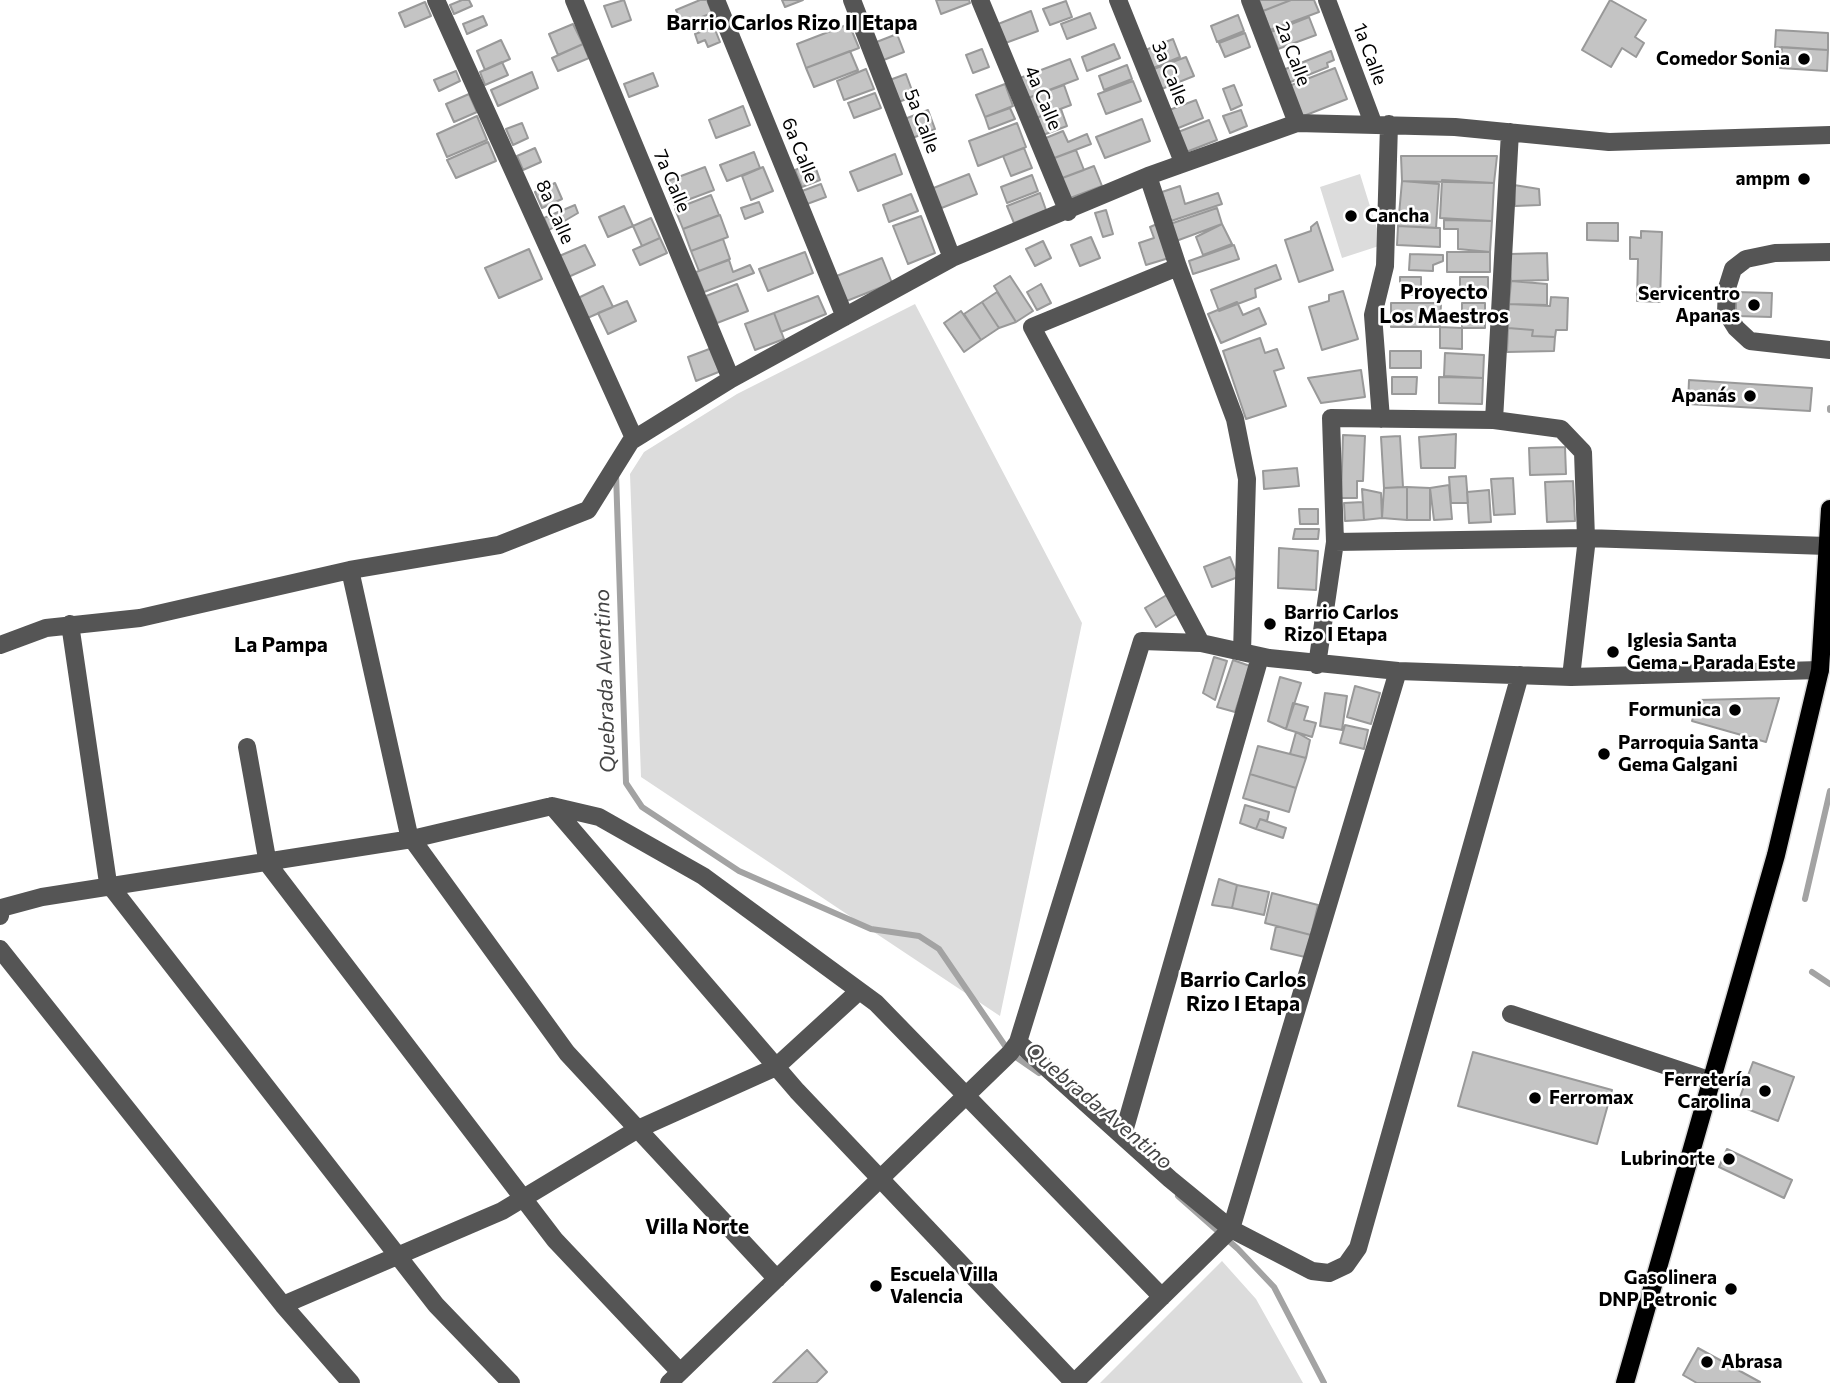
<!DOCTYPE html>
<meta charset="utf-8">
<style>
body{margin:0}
canvas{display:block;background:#fff}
</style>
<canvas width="1830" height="1383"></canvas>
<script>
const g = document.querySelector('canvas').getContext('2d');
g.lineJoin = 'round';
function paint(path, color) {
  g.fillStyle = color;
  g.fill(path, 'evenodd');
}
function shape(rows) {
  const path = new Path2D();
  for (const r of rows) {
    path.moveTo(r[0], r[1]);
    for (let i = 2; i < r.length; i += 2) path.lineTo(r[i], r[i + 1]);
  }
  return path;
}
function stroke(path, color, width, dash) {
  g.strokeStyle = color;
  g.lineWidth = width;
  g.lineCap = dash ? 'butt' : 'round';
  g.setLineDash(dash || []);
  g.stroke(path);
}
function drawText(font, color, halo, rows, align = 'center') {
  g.font = font + ' Commissioner,sans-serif';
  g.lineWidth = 5;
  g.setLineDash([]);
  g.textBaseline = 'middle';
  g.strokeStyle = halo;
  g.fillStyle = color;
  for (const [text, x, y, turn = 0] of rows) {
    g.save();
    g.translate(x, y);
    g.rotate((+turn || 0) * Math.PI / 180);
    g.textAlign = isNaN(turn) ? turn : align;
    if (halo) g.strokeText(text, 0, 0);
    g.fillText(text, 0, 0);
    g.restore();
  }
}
paint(shape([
 [1360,174,1382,245,1342,258,1320,187],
 [915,304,1082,623,1000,1016,641,777,630,474,644,452,737,394],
 [1222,1261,1256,1299,1303,1383,1100,1383]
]), '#dcdcdc');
stroke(shape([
 [1830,410,1830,408],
 [616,473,626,783,642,807,739,871,871,929,919,936,939,949,1010,1053,1039,1073],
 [1805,899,1830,791],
 [1812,972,1830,984],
 [1178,1196,1238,1249,1274,1287,1324,1383]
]), '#a3a3a3', 6);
const building = shape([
 [462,0,469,0,472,6,454,14,450,5,462,0],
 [624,0,631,20,612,27,604,6,624,0],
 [700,0,707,0,712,13,682,25,676,10,700,0],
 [782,0,803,0,785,7,782,0],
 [936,0,969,0,970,3,941,14,936,0],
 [1259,0,1291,0,1263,11,1259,0],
 [1291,0,1314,0,1319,12,1270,30,1263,11,1291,0],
 [1610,0,1646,20,1635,37,1644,43,1636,57,1622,48,1611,67,1582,50,1610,0],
 [1066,1,1072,17,1050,25,1043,9,1066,1],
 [425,2,431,16,405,27,399,13,425,2],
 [1031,11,1038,31,1000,45,993,26,1031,11],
 [1090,13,1096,28,1067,39,1061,24,1090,13],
 [1238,15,1244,31,1217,42,1211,26,1238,15],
 [483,16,487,25,467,34,463,24,483,16],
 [1309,17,1316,35,1278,49,1271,32,1309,17],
 [573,24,583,44,558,55,549,34,573,24],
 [849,24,859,48,806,68,797,44,849,24],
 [714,27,720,42,708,47,705,40,698,43,695,34,714,27],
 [1776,30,1828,33,1828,50,1775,47,1776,30],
 [1245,33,1250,47,1225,57,1219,43,1245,33],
 [897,34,904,52,881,61,874,43,897,34],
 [1173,39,1180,57,1151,69,1143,51,1173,39],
 [501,40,510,59,485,70,477,51,501,40],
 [583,44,589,58,558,71,552,58,583,44],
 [1114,44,1120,58,1087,71,1082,57,1114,44],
 [1782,47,1828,50,1827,71,1780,68,1782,47],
 [982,49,989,67,973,73,966,55,982,49],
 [850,51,858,70,814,87,806,68,850,51],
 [1331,51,1334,60,1327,63,1328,67,1288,83,1283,70,1331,51],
 [1186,57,1194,76,1159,90,1151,70,1186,57],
 [1070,59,1078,79,1028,98,1020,78,1070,59],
 [502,62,508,75,485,85,480,72,502,62],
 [1127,65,1132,79,1104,90,1099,76,1127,65],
 [1335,68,1347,99,1301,117,1289,86,1335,68],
 [866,69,874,89,844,100,837,81,866,69],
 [456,71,460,81,439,91,434,80,456,71],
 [532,72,538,88,498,106,491,90,532,72],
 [653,73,658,86,629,97,624,84,653,73],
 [906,74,914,96,896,103,887,81,906,74],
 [1133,81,1141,101,1106,114,1098,94,1133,81],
 [1005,84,1013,106,985,117,976,95,1005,84],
 [1064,85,1071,105,1036,118,1028,98,1064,85],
 [1234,85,1242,105,1231,110,1223,89,1234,85],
 [875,93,881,108,854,118,848,103,875,93],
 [469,94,477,112,454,122,446,104,469,94],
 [1196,100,1203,118,1171,131,1164,112,1196,100],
 [743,106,750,125,716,138,709,120,743,106],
 [1010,108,1015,119,989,129,985,117,1010,108],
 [1061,109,1067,126,1043,135,1036,118,1061,109],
 [928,110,935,129,910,139,902,120,928,110],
 [1241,110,1247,126,1230,133,1223,116,1241,110],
 [477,116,487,140,447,157,437,134,477,116],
 [1142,119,1150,141,1105,158,1096,137,1142,119],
 [1209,120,1217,140,1181,154,1173,134,1209,120],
 [522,123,528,138,513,145,506,129,522,123],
 [1017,123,1026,147,978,166,969,141,1017,123],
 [1063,131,1068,142,1087,134,1091,144,1049,160,1041,140,1063,131],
 [488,142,496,161,456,178,447,160,488,142],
 [535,148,541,162,523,170,517,156,535,148],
 [1024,148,1032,168,1011,176,1003,156,1024,148],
 [1076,150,1084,170,1057,180,1049,160,1076,150],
 [754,152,760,168,727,181,720,165,754,152],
 [895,154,902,174,858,191,850,172,895,154],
 [1401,156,1497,156,1494,183,1402,181,1401,156],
 [814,163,820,180,802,187,795,170,814,163],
 [1094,166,1102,186,1065,200,1057,180,1094,166],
 [705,167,714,190,674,205,665,182,705,167],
 [763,167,773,191,751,200,742,176,763,167],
 [969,174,977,194,939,209,931,189,969,174],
 [1032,175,1038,191,1007,203,1001,187,1032,175],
 [1442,180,1494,183,1492,221,1440,218,1442,180],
 [1402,181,1439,184,1436,228,1398,226,1402,181],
 [555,183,562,199,542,208,535,192,555,183],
 [821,184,826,197,807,204,802,191,821,184],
 [1514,185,1539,189,1540,205,1515,206,1514,185],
 [1180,186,1185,204,1218,193,1222,204,1171,221,1162,192,1180,186],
 [1040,193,1046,210,1014,223,1007,206,1040,193],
 [911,194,918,211,889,222,883,205,911,194],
 [711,195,719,215,683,229,675,209,711,195],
 [759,202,763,212,745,219,741,208,759,202],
 [575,205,578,213,549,230,544,218,575,205],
 [624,206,633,226,608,237,599,217,624,206],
 [1217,208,1222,224,1176,241,1170,224,1217,208],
 [1106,210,1113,234,1103,237,1095,213,1106,210],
 [720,215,728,237,691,251,683,229,720,215],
 [921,216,935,253,908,264,893,226,921,216],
 [651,218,660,238,642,246,633,226,651,218],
 [1444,220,1492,221,1490,252,1458,249,1458,229,1444,229,1444,220],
 [1317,222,1333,270,1299,282,1285,240,1311,231,1311,227,1317,222],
 [1587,223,1618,223,1618,241,1587,240,1587,223],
 [1157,224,1169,258,1146,265,1139,243,1154,238,1150,227,1157,224],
 [1222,224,1232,244,1203,255,1196,237,1222,224],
 [1398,226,1440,228,1440,247,1397,245,1398,226],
 [1641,231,1662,232,1660,302,1637,301,1638,259,1630,259,1630,237,1641,238,1641,231],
 [1091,237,1100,258,1080,266,1071,245,1091,237],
 [660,238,667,253,640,265,633,250,660,238],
 [723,239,730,259,699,271,691,251,723,239],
 [1043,241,1051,258,1035,266,1026,249,1043,241],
 [585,245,595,265,566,278,557,257,585,245],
 [1234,245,1239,259,1193,274,1189,261,1234,245],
 [529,249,542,279,499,298,485,268,529,249],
 [805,252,813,273,768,291,759,269,805,252],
 [1447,252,1490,252,1490,272,1447,272,1447,252],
 [1547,253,1548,280,1511,281,1510,254,1547,253],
 [1410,254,1443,255,1443,261,1433,265,1433,271,1409,270,1410,254],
 [882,258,892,283,844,302,834,277,882,258],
 [729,260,733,272,750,265,754,273,704,292,696,272,729,260],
 [1276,265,1281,279,1255,289,1256,297,1219,311,1211,290,1276,265],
 [1010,276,1033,311,1016,322,994,286,1010,276],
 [1400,277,1421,277,1421,295,1400,295,1400,277],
 [1460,277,1488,277,1488,297,1460,297,1460,277],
 [1511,281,1547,284,1547,305,1509,304,1511,281],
 [737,284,748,311,717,323,706,296,737,284],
 [1041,284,1051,303,1037,310,1027,292,1041,284],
 [603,286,613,307,585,319,576,299,603,286],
 [1343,291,1358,339,1322,350,1309,307,1329,301,1329,295,1343,291],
 [997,292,1016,322,999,328,982,302,997,292],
 [1736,292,1772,293,1771,317,1736,316,1736,292],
 [818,296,826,314,781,332,774,313,818,296],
 [1551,297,1568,298,1567,330,1556,330,1555,337,1532,336,1533,330,1508,328,1509,304,1550,306,1551,297],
 [627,301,636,321,608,334,598,313,627,301],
 [982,302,999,328,981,340,964,314,982,302],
 [1237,302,1243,315,1259,308,1266,324,1221,343,1208,314,1237,302],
 [1391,303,1441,303,1440,327,1391,327,1391,303],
 [1462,303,1485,303,1485,328,1462,328,1462,303],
 [961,311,981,340,964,352,944,323,961,311],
 [774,313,784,339,755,350,745,324,774,313],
 [1440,327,1462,328,1462,349,1440,348,1440,327],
 [1508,328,1533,330,1532,336,1555,337,1554,351,1507,352,1508,328],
 [1260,338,1265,353,1277,349,1284,368,1274,371,1286,406,1246,419,1223,351,1260,338],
 [712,348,721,371,696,381,688,357,712,348],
 [1390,351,1421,351,1421,368,1390,368,1390,351],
 [1445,353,1484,355,1483,378,1444,376,1445,353],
 [1361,370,1365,397,1321,403,1308,378,1361,370],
 [1392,377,1417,377,1416,394,1392,394,1392,377],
 [1439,377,1483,378,1482,404,1439,403,1439,377],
 [1689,380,1812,388,1810,411,1688,404,1689,380],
 [1456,434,1455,468,1421,468,1419,437,1456,434],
 [1343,435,1365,436,1363,481,1357,481,1357,498,1341,498,1343,435],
 [1400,436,1403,487,1384,488,1381,437,1400,436],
 [1565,447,1566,474,1530,475,1529,448,1565,447],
 [1297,468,1299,486,1264,489,1263,471,1297,468],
 [1466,476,1468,503,1451,503,1449,477,1466,476],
 [1513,478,1515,514,1494,515,1491,479,1513,478],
 [1573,481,1575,521,1547,522,1545,482,1573,481],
 [1449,485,1452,519,1434,520,1430,488,1449,485],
 [1407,487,1430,488,1430,520,1407,520,1407,487],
 [1407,487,1407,520,1382,518,1384,488,1407,487],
 [1362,489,1381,493,1382,518,1364,520,1362,489],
 [1489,490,1491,522,1469,523,1467,492,1489,490],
 [1363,502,1364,520,1345,521,1344,503,1363,502],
 [1299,509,1318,509,1318,524,1300,524,1299,509],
 [1295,529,1319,529,1318,539,1293,539,1295,529],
 [1279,548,1318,551,1316,590,1278,588,1279,548],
 [1230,557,1238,577,1212,587,1204,567,1230,557],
 [1170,593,1181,611,1156,627,1145,608,1170,593],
 [1214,657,1227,661,1215,700,1203,693,1214,657],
 [1233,660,1250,666,1235,712,1217,707,1233,660],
 [1280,677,1301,683,1286,729,1268,721,1280,677],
 [1355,686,1380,693,1371,724,1347,717,1355,686],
 [1325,693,1347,696,1342,730,1320,726,1325,693],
 [1779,698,1766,742,1692,721,1698,700,1779,698],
 [1293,703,1308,707,1304,720,1316,723,1312,737,1286,729,1293,703],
 [1345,725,1368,730,1364,749,1340,743,1345,725],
 [1296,732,1310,740,1306,758,1290,754,1296,732],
 [1258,746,1306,758,1296,788,1250,774,1258,746],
 [1250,774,1296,788,1289,812,1243,798,1250,774],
 [1245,805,1269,812,1267,821,1260,819,1256,829,1240,823,1245,805],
 [1260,819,1286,828,1283,838,1256,829,1260,819],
 [1219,879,1237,885,1232,908,1212,905,1219,879],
 [1237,885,1269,892,1264,915,1232,908,1237,885],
 [1272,893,1318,905,1311,935,1265,923,1272,893],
 [1276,926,1311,935,1305,957,1271,949,1276,926],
 [1473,1052,1612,1090,1597,1144,1458,1106,1473,1052],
 [1753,1062,1794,1077,1778,1121,1737,1105,1753,1062],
 [1727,1149,1792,1180,1784,1198,1719,1167,1727,1149],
 [1698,1348,1760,1382,1759,1383,1697,1383,1683,1375,1698,1348],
 [807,1350,827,1372,816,1383,773,1383,807,1350]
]);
paint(building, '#c4c4c4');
stroke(building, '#999', 2);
const major = shape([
 [1625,1383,1776,855,1820,670,1830,509]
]);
stroke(major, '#dbdbdb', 21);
stroke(shape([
 [436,0,634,438,631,441],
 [574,0,731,379],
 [716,0,845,317],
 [852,0,952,258],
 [980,0,1068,212],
 [1118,0,1183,162],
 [1250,0,1297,123],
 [1327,0,1373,123],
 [1148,176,1178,267,1235,419,1247,479,1242,652],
 [1830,252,1775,253,1746,259,1733,269,1727,288,1726,312,1736,328,1750,341,1830,350],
 [1178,267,1032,327,1201,643],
 [1381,419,1373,315,1385,266,1389,124],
 [1494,420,1510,132],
 [1335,542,1586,538,1827,546],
 [350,570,409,835,567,1053,777,1279],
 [70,624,108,883,436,1305,511,1383],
 [0,645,46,628,140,618,350,570,499,545,588,510,631,441,731,379,952,258,1148,176,1297,123,1455,127,1609,142,1830,135],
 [1317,665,1335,542,1331,418,1494,420,1561,429,1583,452,1586,538],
 [1571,677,1587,538],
 [247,747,268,864,555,1240,680,1372],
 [552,806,797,1091,1074,1383],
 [0,916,1,908,42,897,412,839,552,806,599,817,703,876,876,1003,1162,1297],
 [0,949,283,1305,351,1383],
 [1511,1014,1712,1081],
 [1018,1042,1170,1179,1231,1229,1312,1271,1329,1273,1346,1265,1358,1248,1520,675],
 [1123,1135,1260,657],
 [283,1305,502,1211,638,1129,776,1067,859,991],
 [669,1383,1010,1053,1018,1042,1142,641,1201,643,1269,658,1398,671,1571,677,1820,670],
 [1074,1383,1231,1229,1398,671]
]), '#555', 18);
stroke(major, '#000', 18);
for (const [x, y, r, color] of [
 [1804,59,7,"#000"],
 [1804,179,7,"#000"],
 [1351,216,7,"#000"],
 [1754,305,7,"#000"],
 [1750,396,7,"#000"],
 [1270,624,7,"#000"],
 [1613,652,7,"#000"],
 [1735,710,7,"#000"],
 [1604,754,7,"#000"],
 [1765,1091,7,"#000"],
 [1535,1098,7,"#000"],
 [1729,1159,7,"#000"],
 [876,1286,7,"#000"],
 [1731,1289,7,"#000"],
 [1707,1362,7,"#000"]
]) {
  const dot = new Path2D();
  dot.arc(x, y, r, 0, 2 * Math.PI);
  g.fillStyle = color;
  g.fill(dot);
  stroke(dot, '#fff', 2.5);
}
drawText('19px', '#000', '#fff', [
 ["2a Calle",1293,54,69],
 ["1a Calle",1370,54,70],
 ["3a Calle",1170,73,68],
 ["4a Calle",1043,98,67],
 ["5a Calle",922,121,69],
 ["6a Calle",800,150,68],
 ["7a Calle",672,181,67],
 ["8a Calle",555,212,66]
]);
drawText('bold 19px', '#000', '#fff', [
 ["Comedor Sonia",1790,59],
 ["ampm",1790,179],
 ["Cancha",1365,216,"left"],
 ["Servicentro",1740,294],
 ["Apanas",1740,316],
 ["Apanás",1736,396],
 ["Barrio Carlos",1284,613,"left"],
 ["Rizo I Etapa",1284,635,"left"],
 ["Iglesia Santa",1627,641,"left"],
 ["Gema - Parada Este",1627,663,"left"],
 ["Formunica",1721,710],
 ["Parroquia Santa",1618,743,"left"],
 ["Gema Galgani",1618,765,"left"],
 ["Ferretería",1751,1080],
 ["Carolina",1751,1102],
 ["Ferromax",1549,1098,"left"],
 ["Lubrinorte",1715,1159],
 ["Escuela Villa",890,1275,"left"],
 ["Valencia",890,1297,"left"],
 ["Gasolinera",1717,1278],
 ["DNP Petronic",1717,1300],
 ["Abrasa",1721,1362,"left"]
], 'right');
drawText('bold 21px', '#000', '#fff', [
 ["Barrio Carlos Rizo II Etapa",792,23],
 ["Proyecto",1444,292],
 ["Los Maestros",1444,316],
 ["La Pampa",281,645],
 ["Barrio Carlos",1243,980],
 ["Rizo I Etapa",1243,1004],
 ["Villa Norte",697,1227]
]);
drawText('italic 21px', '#444', '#fff', [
 ["Quebrada Aventino",605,681,-92],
 ["Quebrada Aventino",1099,1106,40]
]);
</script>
